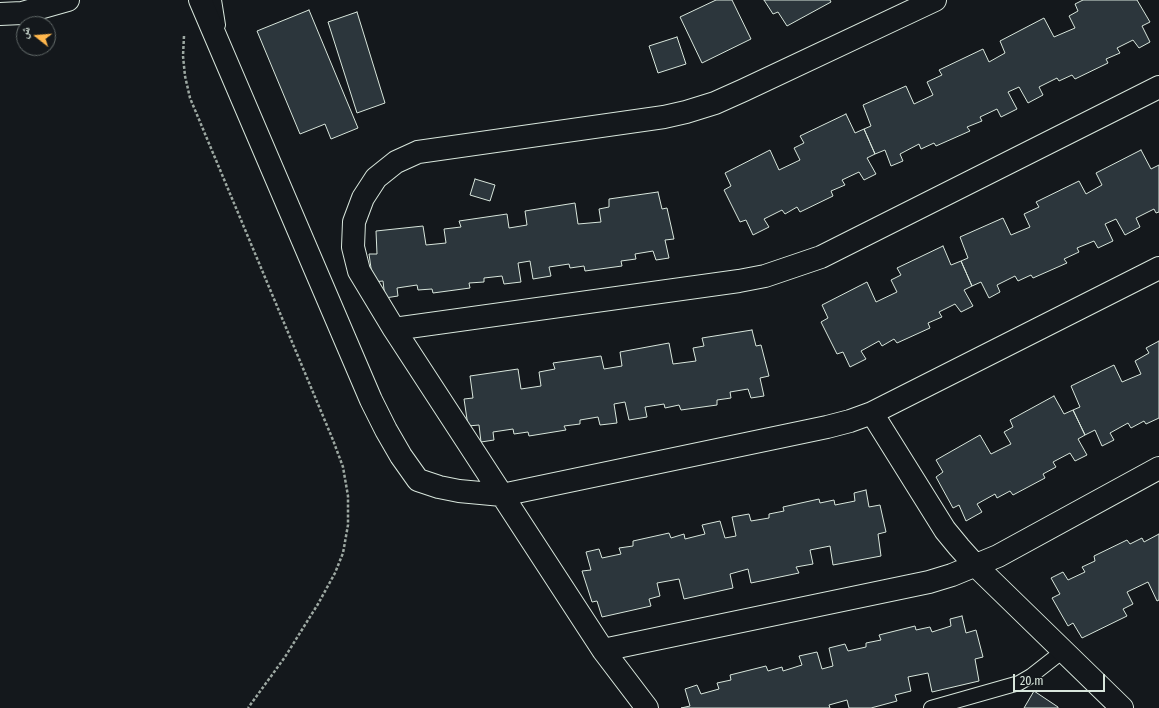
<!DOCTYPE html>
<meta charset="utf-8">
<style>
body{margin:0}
#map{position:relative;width:1159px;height:708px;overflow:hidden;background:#14181c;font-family:"Fira Sans Condensed","Noto Naskh Arabic",sans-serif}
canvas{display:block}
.north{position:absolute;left:16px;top:16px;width:40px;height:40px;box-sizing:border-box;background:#14181c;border:1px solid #626a69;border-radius:50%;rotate:287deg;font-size:11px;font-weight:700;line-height:16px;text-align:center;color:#d8e6dc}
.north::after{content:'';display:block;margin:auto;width:14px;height:18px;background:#ffb74d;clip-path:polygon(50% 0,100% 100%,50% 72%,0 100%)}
.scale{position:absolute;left:1013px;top:674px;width:92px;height:18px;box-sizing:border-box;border:2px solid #d8e6dc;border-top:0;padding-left:5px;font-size:12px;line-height:14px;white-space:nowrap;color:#d8e6dc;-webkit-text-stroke:3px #14181c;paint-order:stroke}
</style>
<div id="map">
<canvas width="1159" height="708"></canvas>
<div class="north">ش</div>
<div class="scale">20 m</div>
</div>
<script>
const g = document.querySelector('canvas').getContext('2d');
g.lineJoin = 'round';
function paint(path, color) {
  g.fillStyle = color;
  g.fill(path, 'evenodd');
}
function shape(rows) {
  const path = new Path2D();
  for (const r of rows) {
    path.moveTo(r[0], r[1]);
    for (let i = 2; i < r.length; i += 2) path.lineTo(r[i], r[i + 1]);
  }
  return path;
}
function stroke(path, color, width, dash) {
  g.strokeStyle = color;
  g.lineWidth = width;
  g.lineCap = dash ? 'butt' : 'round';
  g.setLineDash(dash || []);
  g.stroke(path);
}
const building = shape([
 [716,0,732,0,751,39,702,63,680,17,716,0],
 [764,0,830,0,831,2,787,26,778,12,773,14,764,0],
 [1083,0,1137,0,1150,22,1142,26,1150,42,1139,48,1133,40,1117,48,1120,53,1106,59,1108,63,1075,79,1072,75,1059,81,1057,78,1039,87,1043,95,1028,103,1019,87,1008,92,1017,109,1001,117,997,109,980,117,982,121,967,127,970,131,936,146,934,143,921,149,919,144,900,154,903,161,891,166,885,150,875,154,864,129,871,126,863,105,906,86,914,104,933,95,927,82,942,75,939,70,983,49,989,62,1005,53,1000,41,1044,18,1054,37,1075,28,1069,16,1078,11,1075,4,1083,0],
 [309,10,358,128,331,139,325,124,300,134,257,31,309,10],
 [357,12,385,103,357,113,328,22,357,12],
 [677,37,686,64,658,73,649,46,677,37],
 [846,114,855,133,864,129,875,154,867,158,876,174,864,180,859,172,842,180,845,185,831,191,833,196,800,212,797,207,785,214,782,210,764,219,769,227,753,235,746,220,740,222,724,190,731,186,725,173,770,150,779,170,800,160,794,148,804,143,800,136,846,114],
 [1141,150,1151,169,1159,165,1159,212,1156,213,1154,209,1136,218,1140,227,1125,235,1116,219,1105,224,1113,241,1098,248,1094,241,1077,248,1079,252,1064,259,1067,263,1033,278,1031,275,1018,281,1015,276,997,285,1000,292,989,298,981,282,972,286,961,261,968,258,960,237,1003,218,1011,235,1030,227,1024,214,1039,207,1036,202,1079,181,1086,194,1102,185,1096,173,1141,150],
 [475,179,495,185,490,201,470,195,475,179],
 [658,192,662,209,667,208,674,239,665,240,669,258,656,260,653,251,635,254,636,259,621,261,622,266,585,271,584,266,570,268,569,264,549,267,551,276,533,279,530,261,518,263,521,282,504,284,502,276,484,278,484,282,469,283,470,288,433,293,432,289,418,290,417,285,397,288,398,296,385,298,383,281,373,282,369,254,377,254,376,231,423,226,426,245,446,243,444,229,461,227,459,221,507,214,509,228,527,225,525,211,575,203,578,224,601,222,599,209,609,207,609,199,658,192],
 [943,246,951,265,961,261,972,286,964,290,973,306,961,312,955,304,939,312,942,317,928,323,930,328,897,343,894,339,882,346,879,341,861,351,866,359,850,367,843,352,837,354,821,322,828,318,822,305,867,282,876,302,897,292,891,280,901,275,897,268,943,246],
 [752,330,756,346,761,345,769,376,760,378,764,396,751,398,748,389,730,392,731,398,717,400,717,405,681,410,679,405,665,408,664,404,645,407,647,417,629,420,625,402,614,404,617,423,600,425,598,417,580,420,580,424,564,426,566,430,529,436,528,432,514,434,513,429,493,432,494,440,481,442,479,425,468,426,464,399,473,398,470,376,518,369,521,389,541,386,539,372,555,369,553,363,601,356,604,369,622,366,620,352,669,343,673,364,696,361,693,348,704,346,702,338,752,330],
 [1159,341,1159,418,1146,424,1144,421,1131,428,1128,423,1110,433,1114,440,1102,446,1095,430,1085,435,1073,410,1080,407,1071,386,1114,365,1122,382,1141,374,1135,361,1149,353,1146,348,1159,341],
 [1054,396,1064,414,1073,410,1085,435,1078,439,1087,455,1075,461,1070,453,1053,462,1056,467,1043,474,1045,478,1013,495,1010,491,997,498,995,494,977,504,982,512,966,521,959,505,953,508,936,477,943,472,936,460,980,435,991,454,1011,444,1004,432,1013,427,1010,420,1054,396],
 [866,490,869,507,880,505,886,532,878,534,881,556,833,565,830,546,810,550,813,564,796,567,799,573,751,583,748,569,730,574,733,588,684,599,679,579,657,583,660,596,649,599,651,606,602,617,597,601,592,602,582,571,591,570,586,552,599,549,602,558,621,554,619,548,633,546,633,541,669,533,671,538,684,534,685,539,705,534,702,525,720,521,725,538,736,536,732,517,749,514,751,521,769,518,769,514,784,511,783,507,819,499,820,503,834,500,835,505,855,501,854,493,866,490],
 [1159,534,1159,600,1157,601,1148,582,1127,592,1133,604,1123,609,1127,616,1082,638,1073,623,1068,626,1052,598,1060,594,1051,578,1063,572,1068,580,1085,572,1082,567,1095,561,1094,556,1127,540,1130,544,1142,538,1144,542,1159,534],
 [962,616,966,633,976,630,983,657,975,659,979,681,932,692,928,673,908,677,911,691,895,695,897,701,871,708,849,708,847,700,829,705,830,708,681,708,690,706,685,689,697,685,701,694,719,689,717,683,731,680,730,675,766,666,768,671,782,667,783,671,802,665,799,656,817,652,822,669,833,666,829,648,845,644,848,651,866,647,866,643,881,640,879,635,915,626,916,630,930,627,932,632,951,626,950,619,962,616],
 [1034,691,1058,707,1058,708,1024,708,1034,691]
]);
paint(building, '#2c363c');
stroke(building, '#d8e6dc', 1);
const lane = shape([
 [214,0,218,25],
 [931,708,1019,683,1031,676,1063,651]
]);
const street = shape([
 [200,0,371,400,386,430,401,456,418,480,439,487,459,491,502,495,827,427,850,421,872,413,1159,268],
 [0,14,22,13,68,0],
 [394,329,739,281,765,276,821,257,1159,87],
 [872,413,945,530,959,547,976,566,1122,708],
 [603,650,929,582,952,575,998,556,1159,468],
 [647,708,603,650,394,329,359,271,353,247,354,222,363,198,376,178,396,162,418,152,664,117,686,112,715,103,744,90,935,0]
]);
stroke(lane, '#d8e6dc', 16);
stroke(street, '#d8e6dc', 24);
stroke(shape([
 [184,36,183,56,185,76,190,98,333,440,343,467,348,496,348,525,343,553,335,573,318,604,285,657,248,708]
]), '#9da8a2', 2.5, [3, 2]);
stroke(lane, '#14181c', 14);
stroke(street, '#14181c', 22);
</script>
